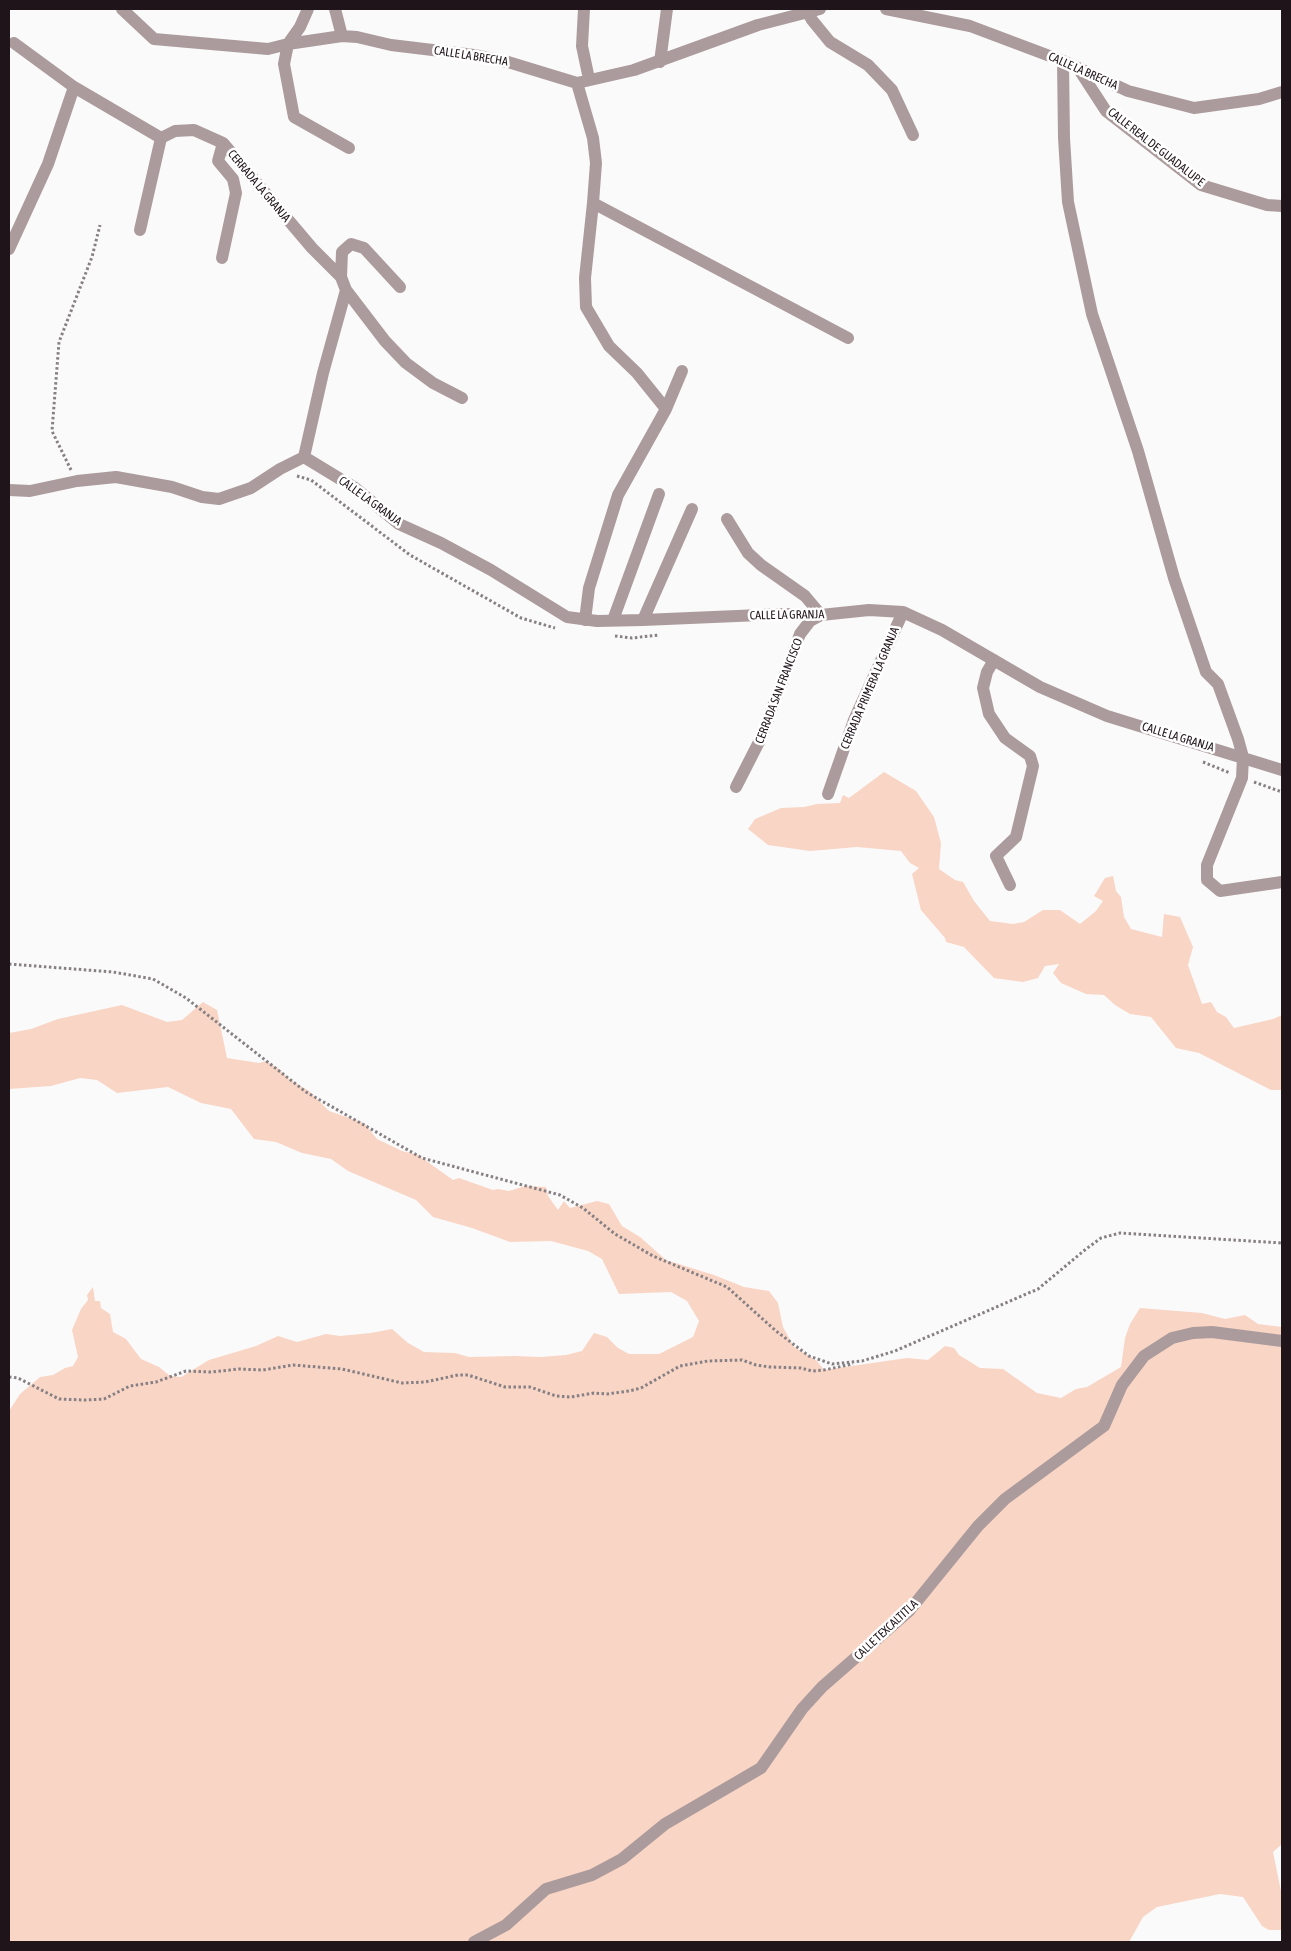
<!DOCTYPE html>
<style>
body{margin:0}
#map{position:relative;width:1291px;height:1951px;overflow:hidden;background:#fafafa;font-family:"Asap Condensed",sans-serif}
canvas{display:block}
.frame{position:absolute;inset:0;border:10px solid #1f141a;pointer-events:none}
</style>
<div id="map">
<canvas width="1291" height="1951"></canvas>
<div class="frame"></div>
</div>
<script>
const g = document.querySelector('canvas').getContext('2d');
g.lineJoin = 'round';
function paint(path, color) {
  g.fillStyle = color;
  g.fill(path, 'evenodd');
}
function shape(rows) {
  const path = new Path2D();
  for (const r of rows) {
    path.moveTo(r[0], r[1]);
    for (let i = 2; i < r.length; i += 2) path.lineTo(r[i], r[i + 1]);
  }
  return path;
}
function stroke(path, color, width, dash) {
  g.strokeStyle = color;
  g.lineWidth = width;
  g.lineCap = dash ? 'butt' : 'round';
  g.setLineDash(dash || []);
  g.stroke(path);
}
function drawText(font, color, halo, rows, align = 'center') {
  g.font = font + ' "Asap Condensed",sans-serif';
  g.lineWidth = 5;
  g.setLineDash([]);
  g.textBaseline = 'middle';
  g.strokeStyle = halo;
  g.fillStyle = color;
  for (const [text, x, y, turn = 0] of rows) {
    g.save();
    g.translate(x, y);
    g.rotate((+turn || 0) * Math.PI / 180);
    g.textAlign = isNaN(turn) ? turn : align;
    if (halo) g.strokeText(text, 0, 0);
    g.fillText(text, 0, 0);
    g.restore();
  }
}
paint(shape([
 [884,772,916,791,934,817,941,843,939,869,955,880,963,882,974,901,990,921,1013,924,1024,922,1043,910,1060,910,1080,924,1096,911,1103,901,1094,896,1105,878,1113,876,1116,891,1121,897,1124,917,1131,929,1162,937,1164,914,1180,917,1193,947,1188,965,1202,1004,1211,1002,1217,1012,1226,1017,1234,1028,1273,1019,1282,1015,1282,1090,1271,1090,1199,1053,1176,1048,1151,1017,1130,1014,1115,1005,1104,995,1086,994,1061,983,1053,973,1059,964,1045,966,1038,978,1023,982,994,978,964,947,946,942,945,938,921,910,912,874,919,868,910,863,901,851,857,847,810,851,768,845,748,829,755,819,781,808,804,807,817,804,840,803,843,795,849,798],
 [203,1002,217,1010,227,1058,259,1063,266,1061,279,1069,289,1079,309,1091,329,1111,364,1123,377,1139,402,1151,418,1155,453,1180,459,1178,493,1190,498,1189,509,1191,525,1186,546,1187,548,1196,558,1210,564,1201,570,1208,597,1201,609,1204,622,1226,640,1237,666,1260,714,1275,744,1287,769,1291,778,1303,783,1327,794,1347,817,1361,824,1370,907,1358,928,1360,945,1346,954,1348,959,1355,980,1368,1003,1369,1037,1393,1061,1398,1076,1389,1087,1387,1121,1367,1125,1338,1130,1324,1140,1308,1202,1313,1225,1319,1245,1315,1258,1324,1282,1327,1282,1844,1273,1852,1282,1896,1282,1930,1269,1930,1262,1926,1243,1897,1220,1894,1157,1907,1143,1917,1129,1942,9,1942,9,1411,20,1394,40,1377,53,1375,65,1368,73,1366,78,1357,72,1330,81,1309,88,1300,87,1295,93,1287,95,1301,100,1301,101,1308,110,1314,113,1332,126,1339,141,1359,159,1367,170,1376,181,1377,209,1360,256,1346,278,1336,297,1342,326,1334,340,1336,371,1333,392,1329,408,1343,424,1352,455,1353,469,1357,514,1356,541,1357,566,1355,582,1351,594,1333,607,1337,618,1348,629,1354,659,1354,693,1337,699,1321,687,1301,671,1292,619,1294,602,1259,588,1251,551,1241,510,1242,472,1228,433,1217,416,1200,348,1171,331,1159,302,1153,276,1142,254,1139,231,1109,201,1103,168,1087,117,1093,97,1080,80,1078,51,1086,9,1089,9,1033,31,1029,58,1019,122,1005,167,1022,182,1020]
]), '#f9d5c5');
stroke(shape([
 [71,470,52,431,59,342,92,257,100,225],
 [297,476,311,480,410,555,521,618,555,628],
 [615,636,632,638,659,635],
 [1203,762,1230,773],
 [1254,782,1282,792],
 [9,964,113,972,153,979,186,998,306,1092,422,1158,560,1195,583,1208,615,1234,653,1256,727,1287,776,1331,809,1356,832,1364,862,1361,895,1351,1038,1289,1086,1249,1101,1238,1120,1233,1282,1243],
 [9,1377,18,1378,59,1399,84,1400,104,1399,130,1386,156,1382,186,1371,211,1372,239,1369,263,1370,293,1365,342,1369,402,1383,425,1382,458,1375,468,1375,505,1387,530,1387,556,1396,571,1397,594,1393,607,1394,629,1391,641,1388,680,1366,708,1361,742,1360,756,1365,770,1367,801,1368,812,1371,824,1370,853,1364]
]), '#868084', 3, [2.5, 2.5]);
stroke(shape([
 [122,9,154,39,268,49,288,44,342,36,357,37,391,45,474,55,508,62,577,83,634,70,758,25,820,9],
 [308,9,300,27,288,44,284,64,294,117,349,148],
 [335,9,342,36],
 [584,9,582,46,589,79],
 [886,9,970,26,1063,61,1128,91,1194,108,1259,99,1282,92],
 [807,11,812,20,830,42,868,65,892,90,913,135],
 [14,43,74,87,161,138],
 [1063,61,1064,138,1068,202,1092,314,1138,451,1174,578,1206,672,1218,684,1238,739,1243,757,1242,778,1207,865,1207,880,1220,891,1282,882],
 [660,62,667,9],
 [1078,68,1106,111,1201,185,1267,205,1282,206],
 [577,83,593,138,596,163,593,203,848,338],
 [161,138,175,131,194,130,223,143,312,248,341,277,346,290,323,373,304,457],
 [593,203,585,278,586,307,609,346,637,373,666,409],
 [140,230,161,138],
 [9,249,48,164,74,87],
 [222,258,236,193,233,179,218,161,223,143],
 [341,277,342,252,351,244,364,248,400,287],
 [346,290,385,341,406,363,433,383,462,398],
 [304,457,355,488,399,524,441,543,491,570,567,617,597,621,643,620,784,614,821,615,869,610,903,612,942,630,1040,687,1107,716,1282,770],
 [9,490,30,491,77,481,116,477,172,487,202,497,219,499,251,488,280,469,304,457],
 [727,519,748,553,761,565,805,596,821,615,810,621,800,634,761,738,736,787],
 [585,620,589,588,618,495,666,409,682,371],
 [613,620,659,494],
 [643,620,692,509],
 [994,660,987,672,983,688,989,714,1005,738,1030,756,1033,766,1016,837,996,856,1010,885],
 [828,794,854,720,903,612],
 [474,1942,506,1925,546,1889,592,1875,622,1859,665,1824,761,1768,802,1709,822,1687,909,1611,978,1526,1005,1499,1104,1426,1122,1385,1144,1356,1172,1338,1193,1333,1212,1332,1282,1341]
]), '#ac9b9c', 12);
drawText('12px', '#1f141a', '#fff', [
 ["CALLE LA BRECHA",471,56,9],
 ["CALLE LA BRECHA",1083,71,24],
 ["CALLE REAL DE GUADALUPE",1156,147,38],
 ["CERRADA LA GRANJA",259,186,50],
 ["CALLE LA GRANJA",370,501,36],
 ["CALLE LA GRANJA",787,615,-1],
 ["CERRADA PRIMERA LA GRANJA",870,688,-67],
 ["CERRADA SAN FRANCISCO",779,691,-69],
 ["CALLE LA GRANJA",1178,737,17],
 ["CALLE TEXCALTITLA",886,1630,-43]
]);
</script>
